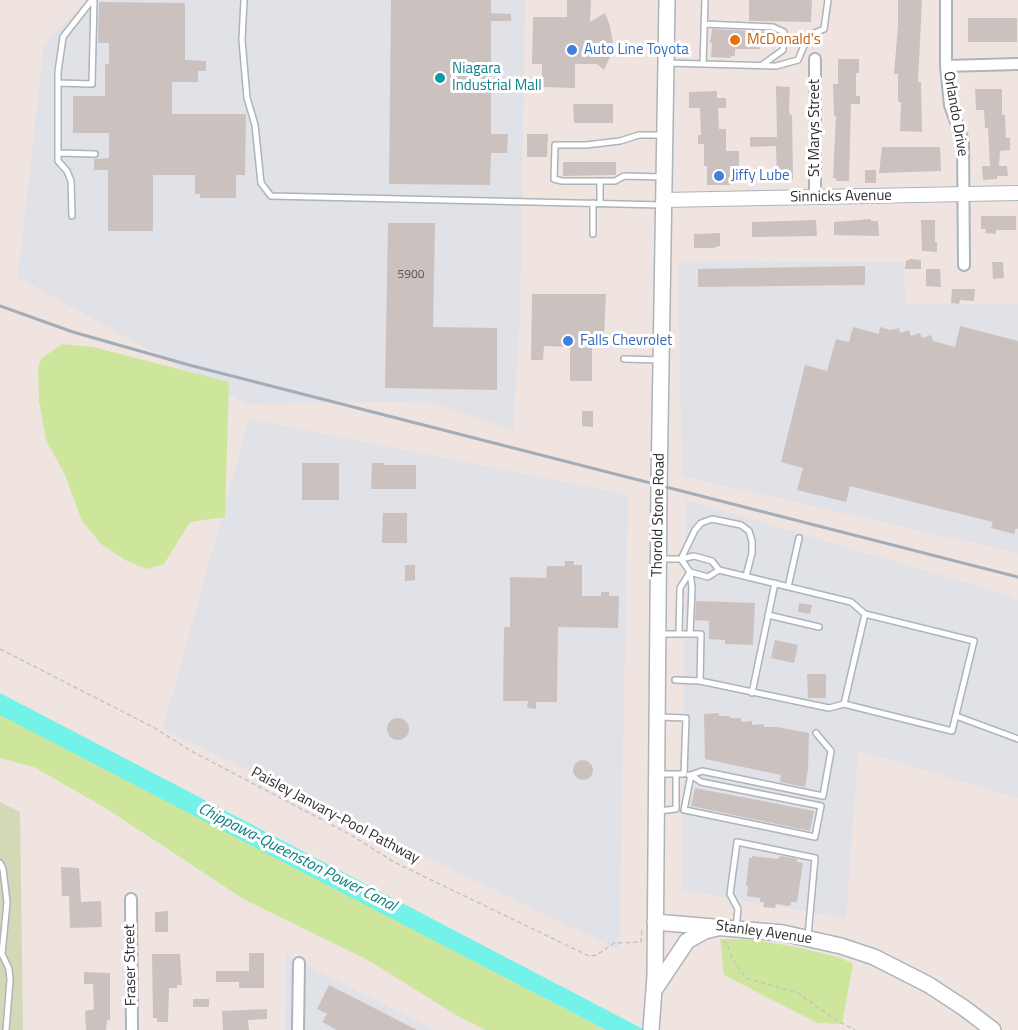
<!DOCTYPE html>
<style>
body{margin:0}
canvas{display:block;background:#efe4e0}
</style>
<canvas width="1018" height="1030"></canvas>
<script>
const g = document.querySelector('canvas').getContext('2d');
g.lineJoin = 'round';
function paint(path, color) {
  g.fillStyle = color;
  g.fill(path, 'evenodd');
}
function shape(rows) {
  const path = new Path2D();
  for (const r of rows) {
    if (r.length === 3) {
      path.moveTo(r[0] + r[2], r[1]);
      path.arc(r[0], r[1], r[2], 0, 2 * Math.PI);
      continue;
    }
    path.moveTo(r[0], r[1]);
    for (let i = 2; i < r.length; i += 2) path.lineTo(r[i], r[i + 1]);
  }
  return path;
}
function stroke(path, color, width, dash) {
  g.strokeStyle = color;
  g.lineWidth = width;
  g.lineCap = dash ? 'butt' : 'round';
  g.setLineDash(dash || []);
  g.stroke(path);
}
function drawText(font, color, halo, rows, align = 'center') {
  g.font = font + ' "Titillium Web",sans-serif';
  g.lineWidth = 6;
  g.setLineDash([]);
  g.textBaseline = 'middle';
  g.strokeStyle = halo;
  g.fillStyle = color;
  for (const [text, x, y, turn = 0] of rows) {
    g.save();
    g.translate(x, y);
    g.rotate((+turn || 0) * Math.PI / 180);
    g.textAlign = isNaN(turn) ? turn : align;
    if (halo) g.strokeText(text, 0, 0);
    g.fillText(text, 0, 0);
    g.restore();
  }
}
paint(shape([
 [88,0,525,0,520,316,513,430,427,401,246,404,18,277,44,44],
 [678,261,903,262,906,304,1018,304,1018,553,682,476],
 [249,419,628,495,619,950,163,729],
 [686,500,1004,594,1018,601,1018,798,858,750,846,918,682,890],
 [286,955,435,1030,285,1030]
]), '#e1e1e8');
paint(shape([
 [62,344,93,347,229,382,225,517,190,522,164,564,147,569,125,560,101,544,82,521,65,475,46,440,39,401,38,367,42,358],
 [0,711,605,1030,485,1030,456,1015,368,960,245,900,107,809,34,767,0,758],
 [720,939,748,939,797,947,841,958,853,964,842,1024,817,1023,724,975]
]), '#cee69c');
paint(shape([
 [0,802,20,812,23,1030,0,1030]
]), '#d3d9b7');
paint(shape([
 [0,693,645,1030,606,1030,0,715]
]), '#73f2e9');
paint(shape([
 [391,0,491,0,491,13,511,14,511,21,491,21,491,134,508,134,507,153,491,153,490,185,389,184],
 [567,0,591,0,590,22,605,13,610,26,613,43,610,57,604,70,597,64,575,64,575,88,542,87,542,64,532,64,533,17,567,17],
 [749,0,812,0,811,22,749,21],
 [898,0,922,0,918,82,921,82,922,132,900,131,901,102,898,102,898,74,894,74,898,26],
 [99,2,185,3,185,60,206,61,206,71,198,71,198,82,172,82,172,114,246,114,245,175,236,175,236,198,200,198,200,194,195,194,195,175,153,175,153,231,108,231,108,170,94,170,94,159,109,158,109,133,73,133,73,96,105,96,105,64,109,64,109,43,98,43],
 [968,18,1017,18,1017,42,968,42],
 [712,29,770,32,770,37,761,37,760,49,735,49,735,56,731,56,731,58,711,57,712,43,710,43],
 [838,59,859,59,859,73,856,73,856,96,860,96,860,104,851,104,849,181,836,181,836,178,833,178,836,116,834,116,833,84,838,84],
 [776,86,790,87,789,109,790,115,792,115,793,179,788,179,789,182,777,182,776,146,750,147,750,137,777,137],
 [975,89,1002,89,1002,115,1005,115,1006,138,1010,138,1010,150,1000,151,999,166,1007,166,1008,176,997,176,997,179,983,180,982,166,990,166,988,128,985,128,984,110,976,110],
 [717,91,717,98,726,98,726,108,718,108,719,129,726,129,726,151,739,151,739,166,730,166,730,185,707,185,707,166,704,166,704,144,698,144,698,135,701,135,700,108,689,108,689,92],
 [573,104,613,104,613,123,574,123],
 [527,134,548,134,547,157,527,157],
 [882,147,940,147,941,171,879,173],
 [563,162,616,162,616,175,563,176],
 [865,170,876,170,876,183,865,183],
 [981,216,1016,216,1016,230,996,230,996,234,985,233,986,229,981,229],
 [871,219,871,221,878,221,879,236,834,235,834,222],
 [816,220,817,236,752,237,752,222],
 [921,220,935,220,935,242,937,242,937,252,922,251],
 [388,223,435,223,433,327,497,328,497,390,385,388],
 [720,233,720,246,715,247,715,248,694,248,694,234],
 [910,259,921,260,921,269,905,269,906,261],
 [992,262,1003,262,1004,278,993,279],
 [865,266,865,285,698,287,698,269],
 [926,269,940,269,941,287,926,286],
 [952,289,975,289,974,301,960,300,959,304,951,303],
 [532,294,606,294,604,336,606,336,606,347,592,347,592,381,570,381,570,347,544,346,543,360,531,360],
 [960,326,1018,341,1018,529,1016,528,1014,534,991,528,993,522,850,486,846,502,797,490,803,468,781,462,805,365,827,371,836,339,849,342,853,327,879,334,880,327,890,330,899,328,900,333,909,330,911,336,920,333,922,338,931,335,933,341,955,347],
 [582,411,593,411,593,427,582,426],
 [302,463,339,463,339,500,302,500],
 [372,463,384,463,384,465,416,465,416,489,371,489],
 [383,513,407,513,407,543,382,543],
 [565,561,574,561,574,565,582,565,582,596,601,596,601,592,609,592,609,596,619,596,618,628,558,627,557,702,536,702,536,709,527,708,528,701,503,701,504,627,510,627,510,577,546,578,547,566,565,566],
 [405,565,415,565,415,580,405,581],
 [696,601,755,603,753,645,725,644,725,640,709,639,709,621,695,620],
 [799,603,812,605,810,614,798,612],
 [775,640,798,645,794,663,771,658],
 [807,674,826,674,826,698,808,698],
 [719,713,719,716,730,716,730,718,741,718,741,722,752,721,752,725,764,724,764,727,777,727,809,733,808,770,805,787,780,782,781,775,705,759,704,714],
 [398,729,11],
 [583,770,10],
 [695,788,814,811,810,831,691,806],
 [752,856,778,859,780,856,797,859,797,862,803,863,797,902,791,902,790,906,776,904,775,908,763,907,764,902,760,902,760,898,747,896,748,886,746,886,749,858,752,858],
 [61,867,79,868,81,902,101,901,102,927,70,928,69,896,62,896],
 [168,911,168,932,155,932,155,912],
 [249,953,264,953,264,988,239,988,239,982,216,982,216,971,249,971],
 [152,954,180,954,182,985,177,985,177,988,169,988,168,1022,157,1022,157,1018,153,1018],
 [84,972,110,973,110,1020,107,1020,106,1030,86,1030,85,1011,94,1009,93,984,84,984],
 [329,985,417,1030,337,1030,322,1022,327,1014,317,1009],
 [193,999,209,999,209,1007,193,1007],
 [267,1009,267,1019,248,1020,249,1030,223,1030,222,1011]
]), '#cbc2bf');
const service = shape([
 [244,0,242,40,247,98,255,125,261,183,271,196,662,205],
 [704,24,773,27,784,32,783,50,762,65],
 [667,63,703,64,705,0],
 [703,64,776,66,798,60,808,36,824,29,828,0],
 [58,83,92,84,94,0],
 [58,153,95,154],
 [663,177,624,176,615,181,562,181,554,179,555,145,586,145,620,141,639,135,663,135],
 [600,203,600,181],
 [72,216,71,181,67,171,58,161,58,72,63,37,92,0],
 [593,234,593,203],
 [624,359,659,360],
 [661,559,681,559,694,556,712,561,719,570,851,602,865,614,974,641,952,731,844,704,829,708,700,681],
 [719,570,708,577,690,572,681,559,695,530,701,523,712,519,741,525,749,531,752,541,752,553,746,576],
 [690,572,692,588,690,634],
 [788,587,799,538],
 [768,615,819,627],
 [659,634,701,634,700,681,675,680],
 [679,634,680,588,690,572],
 [752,693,775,583],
 [844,704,865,614],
 [956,716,1018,739],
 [657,774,684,774,686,718,659,717],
 [691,775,702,771,823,796,831,751,816,733],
 [684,810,691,775,689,775],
 [685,810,815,837,821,806,701,782,691,775],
 [658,811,676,809,676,774],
 [0,863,3,869,7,902,2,954,9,969,10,980,6,1030],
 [736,928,738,909,730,894,737,842,815,858,808,936]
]);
const minor = shape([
 [946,0,946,66,950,105,963,141,964,265],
 [815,59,815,197],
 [946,66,1018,64],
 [131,899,132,1030],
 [298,1030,299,963]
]);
const tertiary = shape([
 [664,200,1018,193]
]);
const secondary = shape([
 [655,922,783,933,841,946,874,957,929,985,964,1008,993,1030],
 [655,989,687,941,705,931,717,928],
 [651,1030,655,976,659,486,667,0]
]);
stroke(service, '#adb4ba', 8);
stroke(minor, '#adb4ba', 14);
stroke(tertiary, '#adb4ba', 16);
stroke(secondary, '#adb4ba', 18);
stroke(shape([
 [0,649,153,727,193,752,351,835,394,862,589,956,597,955,614,943,641,942,642,928],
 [723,942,726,942,733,960,746,978,798,993,836,1020,855,1030]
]), '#c4c4c4', 1.5, [4.5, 3]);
stroke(service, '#fff', 5);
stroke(minor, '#fff', 10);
stroke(tertiary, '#fff', 14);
stroke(secondary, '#fff', 15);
stroke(shape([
 [0,306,73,332,189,365,1018,577]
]), '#a2adb8', 3);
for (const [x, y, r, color] of [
 [735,40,6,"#e8710a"],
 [572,50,6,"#3f7fe0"],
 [440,78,6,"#0f9aa8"],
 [719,176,6,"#3f7fe0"],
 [568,341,6,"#3f7fe0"]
]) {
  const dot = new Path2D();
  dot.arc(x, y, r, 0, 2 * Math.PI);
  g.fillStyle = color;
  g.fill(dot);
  stroke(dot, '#fff', 2);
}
drawText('12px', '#555352', null, [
 ["5900",411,275]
]);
drawText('15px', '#c56008', '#fff', [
 ["McDonald's",747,40]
], 'left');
drawText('15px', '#366cbe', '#fff', [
 ["Auto Line Toyota",584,50],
 ["Jiffy Lube",731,176],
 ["Falls Chevrolet",580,341]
], 'left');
drawText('15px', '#0d838f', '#fff', [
 ["Niagara",452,69],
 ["Industrial Mall",452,86]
], 'left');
drawText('15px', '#2e2e2e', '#fff', [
 ["Orlando Drive",955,114,80],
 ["St Marys Street",815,128,-90],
 ["Sinnicks Avenue",841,197,-1],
 ["Thorold Stone Road",659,515,-89],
 ["Paisley Janvary-Pool Pathway",335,816,28],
 ["Stanley Avenue",764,933,8],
 ["Fraser Street",131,965,-91]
]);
drawText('italic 16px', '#0c7f80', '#fff', [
 ["Chippawa-Queenston Power Canal",297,858,27]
]);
</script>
